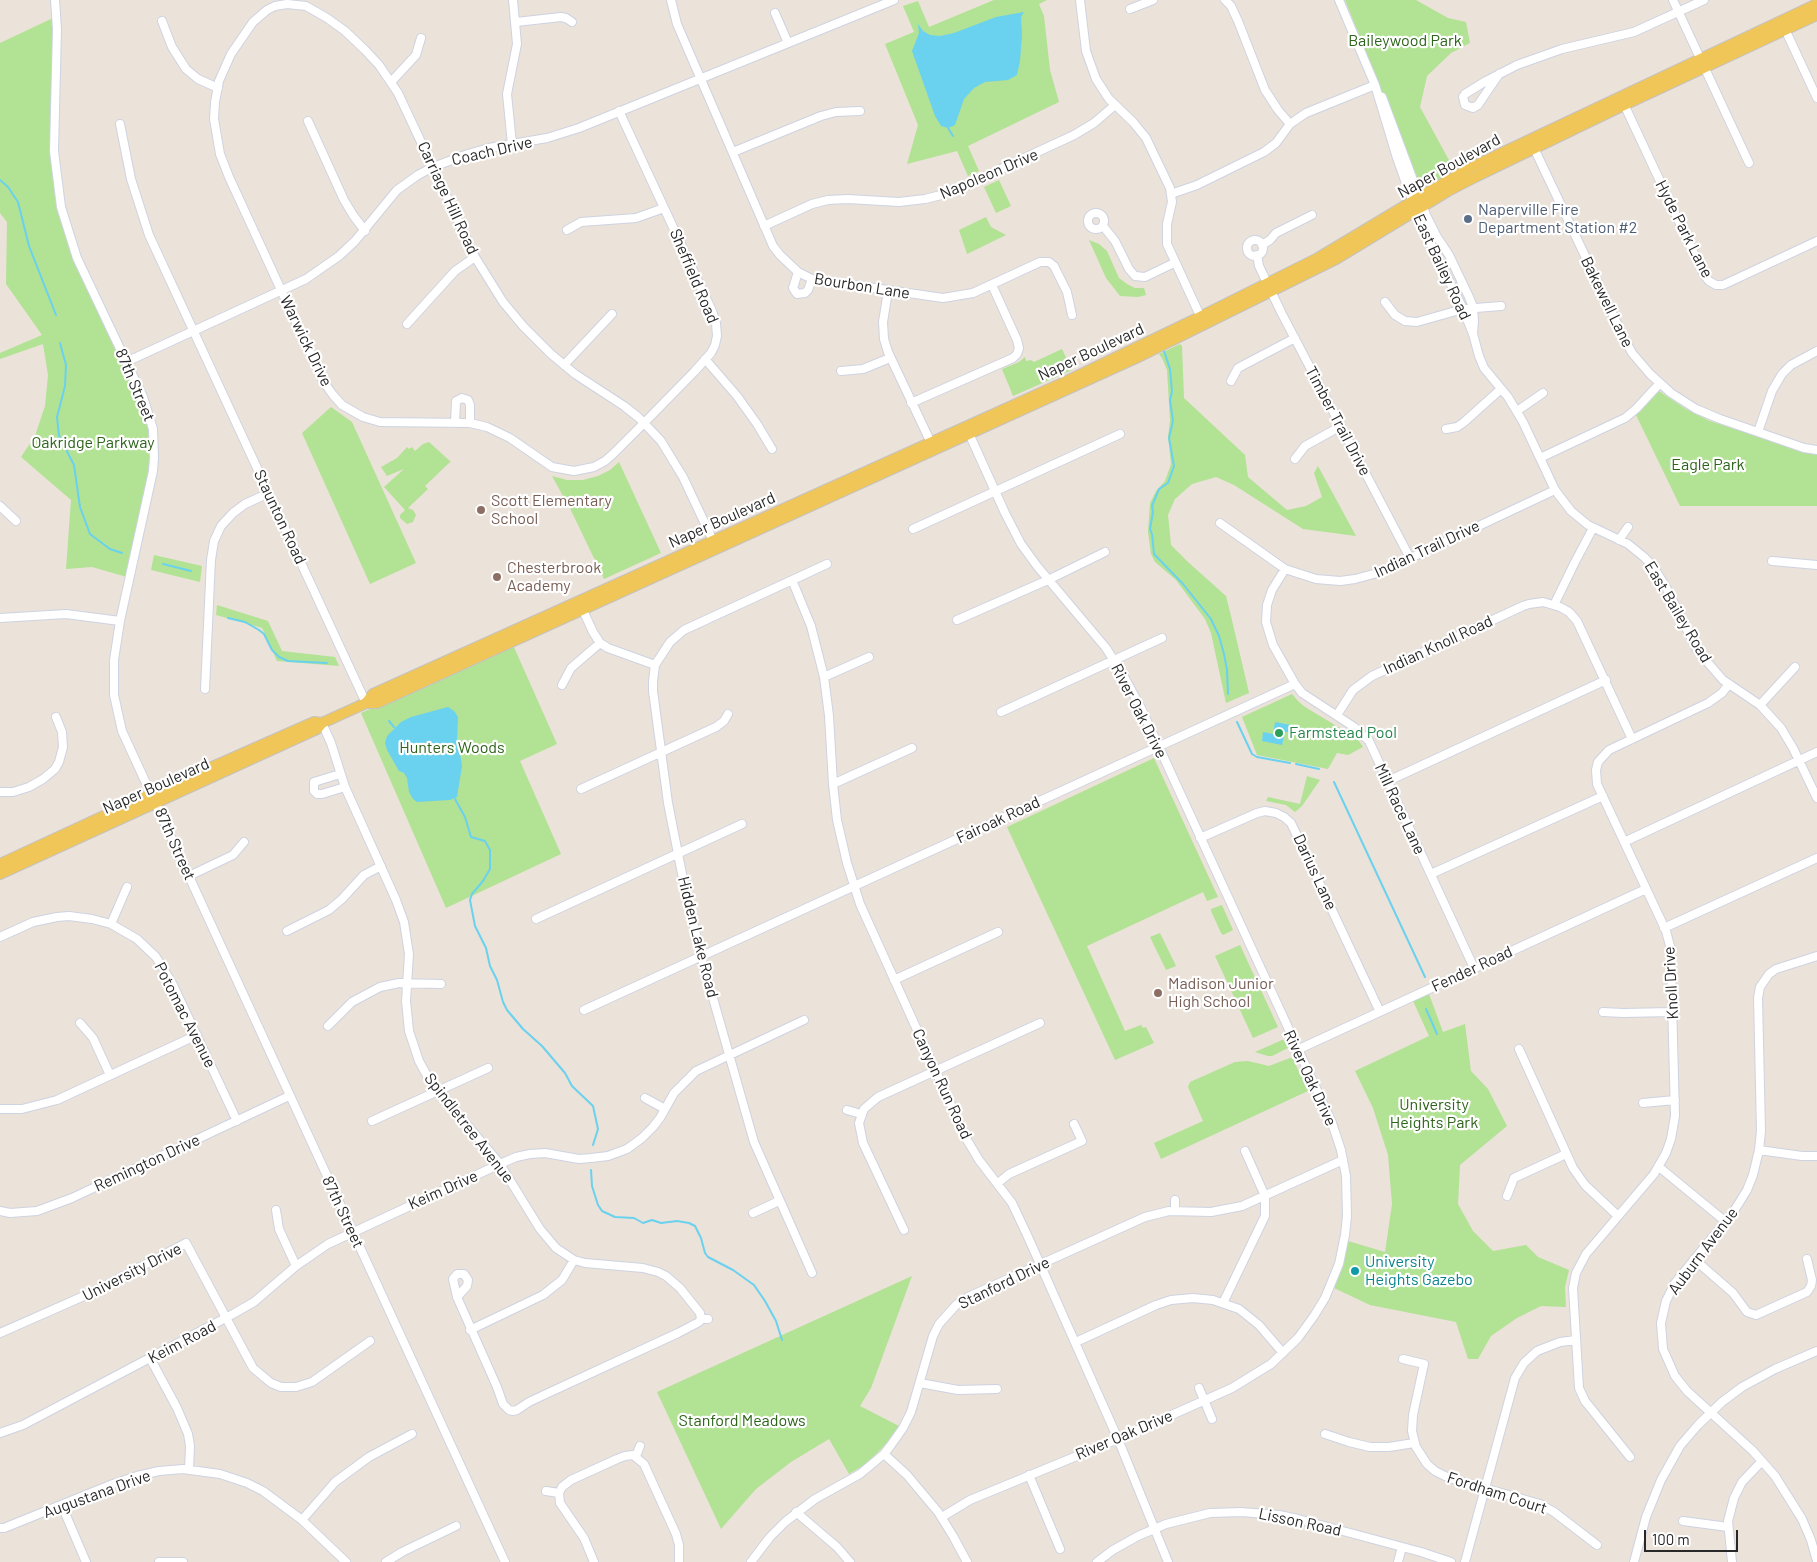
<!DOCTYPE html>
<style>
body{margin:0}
#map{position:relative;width:1817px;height:1562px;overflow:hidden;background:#ebe2d9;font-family:Barlow,sans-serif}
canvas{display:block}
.scale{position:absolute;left:1644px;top:1530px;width:94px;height:22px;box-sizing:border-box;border:2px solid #282828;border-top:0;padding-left:6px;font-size:15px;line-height:18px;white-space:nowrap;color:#282828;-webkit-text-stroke:4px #fff;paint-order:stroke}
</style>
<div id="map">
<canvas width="1817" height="1562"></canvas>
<div class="scale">100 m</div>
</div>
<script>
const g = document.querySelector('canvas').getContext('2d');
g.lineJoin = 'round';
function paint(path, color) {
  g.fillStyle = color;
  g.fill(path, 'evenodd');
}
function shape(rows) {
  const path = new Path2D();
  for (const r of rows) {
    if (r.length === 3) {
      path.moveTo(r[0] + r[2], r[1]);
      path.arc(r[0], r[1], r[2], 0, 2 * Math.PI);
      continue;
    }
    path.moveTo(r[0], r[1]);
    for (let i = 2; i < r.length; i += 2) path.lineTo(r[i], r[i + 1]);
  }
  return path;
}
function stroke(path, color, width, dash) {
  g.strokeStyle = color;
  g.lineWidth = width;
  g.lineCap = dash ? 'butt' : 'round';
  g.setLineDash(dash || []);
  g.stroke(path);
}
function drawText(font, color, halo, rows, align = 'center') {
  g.font = font + ' Barlow,sans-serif';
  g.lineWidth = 4.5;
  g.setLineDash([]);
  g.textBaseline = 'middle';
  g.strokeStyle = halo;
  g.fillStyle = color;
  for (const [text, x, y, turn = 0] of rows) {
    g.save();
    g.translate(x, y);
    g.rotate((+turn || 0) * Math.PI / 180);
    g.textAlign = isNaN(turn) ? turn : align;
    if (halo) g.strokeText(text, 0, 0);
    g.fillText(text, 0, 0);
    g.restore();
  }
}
paint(shape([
 [994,0,1047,0,1039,4,1044,16,1050,70,1059,102,968,146,979,171,968,176,957,151,907,164,918,125,885,44,914,32,903,6,918,1,929,27],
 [1345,0,1416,0,1448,18,1466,22,1470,43,1451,53,1427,76,1420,107,1456,173,1429,188,1424,189,1419,184],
 [53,18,51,154,57,203,69,245,142,403,150,437,150,469,127,577,92,567,66,569,71,500,21,457,35,436,45,406,48,375,43,344,0,359,0,353,42,335,6,284,7,222,0,213,0,43],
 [999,180,1011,206,996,213,984,187],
 [986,217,991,227,1006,235,967,254,959,230],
 [1089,240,1099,244,1107,251,1119,278,1127,284,1135,288,1144,288,1146,295,1138,297,1120,296,1106,278],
 [1180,344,1182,346,1184,398,1245,455,1248,477,1287,510,1306,506,1322,497,1314,473,1318,466,1356,536,1303,529,1234,485,1216,477,1192,484,1175,499,1168,515,1171,545,1188,562,1226,596,1231,616,1249,693,1226,703,1211,633,1205,619,1176,580,1155,562,1151,554,1148,532,1150,503,1156,491,1165,481,1171,464,1168,436,1170,421,1167,370,1163,360,1159,354],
 [1062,349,1072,370,1013,396,1002,369,1019,362,1025,357,1026,361,1031,360,1034,362],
 [1659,391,1686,409,1710,421,1817,455,1817,506,1680,506,1636,415],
 [331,407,352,422,416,563,370,584,302,433],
 [429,442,451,462,449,463,425,486,428,489,408,508,413,510,416,515,413,522,407,524,400,518,400,515,405,510,384,487,404,469,387,476,381,467,397,458,407,447,409,449,412,447,415,451,423,444],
 [619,462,661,553,604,579,566,500,563,496,552,476,567,480,583,480,598,476,610,470],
 [154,555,202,566,200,582,151,570],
 [217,605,268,621,282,651,335,657,339,666,277,661,262,628,216,615],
 [513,645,557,744,520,761,561,854,446,908,361,713],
 [1292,694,1298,701,1305,707,1345,731,1359,741,1363,747,1348,755,1337,753,1328,769,1257,755,1242,717],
 [1154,758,1218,897,1207,901,1203,892,1087,946,1125,1031,1141,1025,1143,1028,1146,1027,1154,1043,1115,1060,1007,827],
 [1307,776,1320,780,1302,806,1295,812,1286,805,1266,801,1268,797,1300,804],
 [1222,905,1233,930,1223,935,1221,933,1211,911,1211,909],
 [1160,933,1176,966,1166,970,1150,937],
 [1240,945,1278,1027,1253,1038,1215,956],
 [1429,994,1443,1032,1465,1024,1471,1071,1488,1089,1507,1126,1460,1165,1458,1204,1473,1231,1493,1251,1526,1245,1538,1257,1569,1270,1565,1287,1566,1307,1541,1306,1517,1318,1491,1336,1478,1359,1468,1359,1456,1322,1370,1305,1334,1288,1343,1265,1348,1241,1385,1252,1392,1204,1388,1155,1373,1108,1355,1071,1429,1036,1413,1001],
 [1282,1040,1284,1040,1288,1048,1272,1056,1268,1056,1255,1052],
 [1290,1058,1293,1059,1308,1091,1161,1159,1154,1143,1203,1121,1188,1087,1190,1082,1235,1062,1248,1061,1269,1066],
 [912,1276,871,1388,860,1406,899,1426,891,1439,866,1464,849,1474,829,1439,791,1462,756,1489,721,1529,657,1392]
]), '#b2e294');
paint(shape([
 [1024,12,1021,17,1022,35,1020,61,1017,75,1008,80,985,82,974,88,964,99,955,125,948,128,941,126,935,116,912,51,919,33,918,24,923,31,930,35,940,36,954,33,996,17],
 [448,707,454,711,458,717,457,740,461,759,462,766,457,797,450,800,417,802,413,799,409,792,407,778,404,773,399,771,387,750,385,743,387,736,401,722,411,717],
 [1275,722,1291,725,1289,732,1285,732,1282,745,1262,741,1263,732,1273,734]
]), '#6ad1ef');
stroke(shape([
 [948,128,953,136],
 [0,180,8,187,18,202,29,246,56,315],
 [60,343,66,365,65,386,57,417,59,436,74,465,80,507,90,534,110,549,122,553],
 [1164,351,1170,369,1172,392,1170,400,1173,421,1169,438,1174,466,1168,483,1159,489,1152,506,1153,512,1150,529,1152,534,1154,554,1183,584,1211,619,1219,636,1224,654,1227,670,1228,694],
 [163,564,191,571],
 [228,618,245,622,259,630,264,634,272,650,279,657,288,661,327,663],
 [389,721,394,727],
 [1237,722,1252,754,1257,757,1290,763],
 [1296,764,1319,769],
 [1334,782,1425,977],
 [455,799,465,817,471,837,485,841,490,850,490,869,483,881,472,894,470,900,475,926,486,948,490,966,497,980,503,1002,507,1010,523,1029,542,1046,565,1073,572,1086,593,1106,598,1129,593,1145],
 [1426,1009,1437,1034],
 [591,1170,592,1186,598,1205,602,1211,615,1217,634,1218,643,1223,652,1220,661,1223,677,1221,689,1223,695,1226,701,1238,705,1253,708,1257,733,1270,754,1285,765,1301,776,1321,782,1340]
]), '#6ad1ef', 2);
const minor = shape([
 [55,0,57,29,54,151,61,207,77,258,143,397,153,429,154,458,153,471,120,621,114,660,114,695,122,731,505,1562],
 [671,0,677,24,773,246,780,255,798,272,812,279,943,298,973,293,1040,262,1049,262,1054,266,1067,292,1072,315],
 [1080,0,1086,51,1096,79,1109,99,1133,122,1146,138,1170,188,1172,202,1167,224,1167,244,1202,320],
 [1225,0,1231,6,1238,21,1265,90,1278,110,1290,124],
 [1339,0,1375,85,1397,158,1419,220,1463,309,1473,334,1479,356,1484,368,1508,397,1523,422,1555,490,1571,511,1588,525,1628,544,1644,557,1653,566,1667,589,1697,650,1723,680,1760,705,1781,728,1793,748,1817,798],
 [1673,0,1749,163],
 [1130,9,1153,0],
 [775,13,788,43],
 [162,21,172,47,186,69,198,79,218,88],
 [516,22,561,17,566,18,572,22],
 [1784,27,1817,98],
 [1499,74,1478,105,1473,108,1465,105,1463,97,1465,94,1486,81,1517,65,1562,49,1634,32,1704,0],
 [391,82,416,55,421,38],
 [1382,97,1426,215,1437,237,1449,255,1469,297,1473,307,1474,321,1473,334],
 [1622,100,1704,275,1709,281,1716,285,1723,285,1817,241],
 [619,111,712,311,716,323,717,336,715,345,711,353,694,372,644,423,613,454,605,461,594,467,574,471,552,467,510,438,487,427,470,423,380,422,363,417,342,405,333,395,323,381,229,177,220,154,214,119,215,102,219,81,231,54,253,22,267,10,275,6,287,4,306,6,327,18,345,31,365,50,379,65,398,93,475,257,503,302,523,326,551,354,575,374,624,406,638,417,644,423,661,441,683,477,715,545],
 [308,121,344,200,353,215,365,231],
 [120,124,131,179,149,235,366,703],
 [512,144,507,94,517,44,513,0],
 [1533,146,1622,334,1632,353,1650,374,1671,393,1696,409,1720,419,1804,448,1817,450],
 [733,152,821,116,836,112,860,111],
 [1171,194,1197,185,1264,152,1276,143,1290,124,1306,113,1375,85],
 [1096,221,8],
 [764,226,812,204,828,200,848,199,899,202,925,199,949,193,1074,135,1094,123,1115,105],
 [1103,226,1115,241,1129,269,1135,276,1145,277,1174,263],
 [567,230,581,222,636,218,664,208],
 [1255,248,8],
 [1262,245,1270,240,1276,233,1312,215],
 [1257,255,1259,266,1282,314,1410,558],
 [798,272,793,288,797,294,805,293,808,290,812,279],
 [888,291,883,322,884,339,888,352,932,445],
 [1385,302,1395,315,1405,321,1417,322,1463,309,1501,306],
 [407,324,455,271,475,257],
 [705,359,737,396,757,424,772,449],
 [126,362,306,279,339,256,355,241,397,190,418,175,433,167,468,154,489,148,547,138,579,128,894,0],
 [564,365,612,314],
 [841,371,863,369,890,358],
 [1231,381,1238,368,1295,338],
 [911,403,1013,358,1017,354,1019,348,1017,340,992,285],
 [1517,411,1543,393],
 [455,423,456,401,462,398,468,400,470,405,470,423],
 [1446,429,1457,427,1463,423,1501,389],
 [1758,432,1772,391,1782,374,1791,365,1817,351],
 [1540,458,1625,418,1636,409,1660,383],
 [1295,459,1305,446,1341,426],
 [0,506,16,521],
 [1220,523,1285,569,1316,579,1340,581,1355,579,1381,572,1555,490],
 [913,529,1120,434],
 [1619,540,1628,527],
 [1772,561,1817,565],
 [1285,569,1272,590,1267,605,1266,622,1273,645,1295,684,1302,693,1354,727,1369,741,1474,968],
 [792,580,811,626,824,677,829,716,833,784,837,820,847,863,860,904,967,1140,979,1160,1012,1203,1028,1237,1118,1439,1168,1562],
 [1554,605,1575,562,1593,528],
 [581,606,593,632,600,643,608,648,655,665],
 [0,618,66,614,120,621],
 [957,620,1048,580,1105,552],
 [824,677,869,657],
 [562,685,571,668,600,643],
 [205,689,211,560,214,541,221,526,233,513,245,504,269,493],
 [1760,705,1795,667],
 [1001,712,1162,638],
 [1337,715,1353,690,1372,676,1523,606,1529,604,1543,602,1560,607,1569,612,1577,621,1632,739],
 [322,723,331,743,345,787,396,900,404,922,409,954,406,1001,409,1031,419,1061,430,1081,500,1164,540,1229,556,1248,574,1260,585,1263,643,1268,658,1272,666,1276,680,1288,700,1313,701,1319],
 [340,774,314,782,314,791,317,794,322,794,345,787],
 [1388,781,1606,680],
 [833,784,912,748],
 [581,789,716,727,724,721,728,714],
 [0,792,13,792,29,787,43,779,55,769,59,762,63,747,62,732,56,717],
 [1200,838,1257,813,1265,811,1276,813,1284,817,1291,823,1380,1012],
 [1624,842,1817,752],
 [1431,874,1603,796],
 [189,876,233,855,244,842],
 [536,919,742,824],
 [111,924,127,887],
 [1664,928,1817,858],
 [287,931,329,910,342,899,364,875,381,866],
 [0,937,33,922,57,917,69,916,92,919,111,924,137,939,156,957,172,983,237,1121],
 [1817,956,1776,969,1769,974,1760,987,1758,998,1761,1131,1759,1150,1753,1175,1747,1190,1734,1211,1675,1283,1666,1301,1661,1323,1663,1349,1675,1376,1687,1391,1753,1451,1775,1476,1802,1519,1811,1540,1817,1561],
 [894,980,998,932],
 [584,1010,1295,684],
 [1603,1012,1623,1013,1672,1012],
 [80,1023,93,1038,110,1075],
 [328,1026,352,1002,380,987,399,983,441,984],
 [1519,1049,1573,1168,1585,1185,1618,1216],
 [1297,1050,1646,889],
 [645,1098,665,1109],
 [1643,1103,1675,1100],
 [0,1109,22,1109,57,1100,197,1035],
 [847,1110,861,1114],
 [372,1121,488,1068],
 [1759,1150,1802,1156,1817,1156],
 [1659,1167,1726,1222],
 [998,1183,1009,1174,1082,1141,1074,1124],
 [1507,1196,1514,1178,1566,1154],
 [1175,1200,1175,1210],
 [276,1210,279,1229,296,1266],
 [0,1211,10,1213,37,1211,72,1198,289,1096],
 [753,1213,779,1201],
 [904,1230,863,1143,859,1123,864,1109,878,1097,1040,1023],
 [1694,1259,1733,1293,1747,1312,1756,1315,1807,1292,1811,1286,1812,1280,1807,1259],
 [812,1273,754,1142,701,956,684,884,668,803,653,691,653,681,655,665,670,642,684,630,827,564],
 [457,1297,453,1279,457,1274,464,1274,468,1280,467,1286,457,1297,497,1387,503,1404,509,1410,513,1411,517,1410,529,1402,546,1394,678,1333,699,1322,701,1319,708,1319],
 [1223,1303,1265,1216,1265,1196,1245,1151],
 [470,1330,543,1295,562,1280,574,1260],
 [0,1333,93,1292,186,1243,253,1368,271,1383,281,1387,296,1387,312,1382,370,1341],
 [1076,1342,1156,1305,1171,1300,1193,1298,1213,1300,1239,1309,1259,1325,1283,1353],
 [150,1358,177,1408,188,1434,190,1446,189,1470],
 [1403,1359,1424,1364,1413,1415,1412,1431,1416,1447,1427,1464,1435,1471,1449,1478,1540,1504,1554,1512,1597,1545],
 [920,1383,958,1390,997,1389],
 [1199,1388,1212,1419],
 [0,1433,23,1425,233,1314,254,1302,296,1266,328,1244,500,1164,516,1157,530,1154,545,1153,579,1159,591,1158,608,1156,627,1149,642,1138,653,1127,660,1118,674,1093,696,1071,804,1020],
 [1325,1434,1349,1442,1370,1447,1389,1447,1414,1443],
 [884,1454,907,1475,938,1512,953,1536,967,1562],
 [636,1456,640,1446],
 [1630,1457,1585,1401,1579,1388,1573,1288,1576,1273,1586,1254,1654,1174,1666,1153,1671,1139,1675,1116,1671,962,1670,946,1666,931,1597,784,1596,770,1598,762,1609,750,1708,703,1722,693,1729,684],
 [1029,1475,1060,1549],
 [546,1491,559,1493],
 [62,1506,86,1562],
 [796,1512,837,1547,850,1562],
 [942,1517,970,1500,1118,1439,1232,1388,1271,1364,1298,1338,1314,1316,1325,1298,1339,1264,1345,1235,1347,1216,1346,1176,1341,1150,1332,1123,1141,708,1123,675,1106,648,1037,566,1021,544,1005,513,967,429],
 [302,1520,335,1482,369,1457,412,1434],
 [1683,1521,1728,1527],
 [0,1528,4,1528,113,1484,137,1476,159,1471,183,1469,220,1474,247,1483,263,1491,302,1520,346,1562],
 [159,1562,183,1562],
 [386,1562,402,1552,456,1526],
 [594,1562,584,1538,560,1503,559,1493,562,1487,571,1480,617,1459,625,1456,633,1455,644,1464,676,1534,679,1545,679,1562],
 [751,1562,770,1537,785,1522,815,1499,860,1474,884,1454,891,1445,903,1428,911,1412,933,1336,939,1324,957,1304,968,1297,1145,1217,1169,1211,1211,1212,1242,1206,1343,1160],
 [1097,1562,1113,1550,1138,1536,1166,1524,1210,1513,1241,1512,1279,1515,1298,1519,1421,1552,1451,1562],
 [1398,1562,1402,1547],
 [1465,1562,1515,1378,1524,1363,1537,1351,1560,1342,1576,1340],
 [1634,1562,1646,1517,1661,1480,1680,1446,1698,1425,1722,1402,1742,1387,1775,1369,1817,1351],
 [1732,1562,1728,1521,1734,1498,1742,1482,1762,1461]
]);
const major = shape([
 [366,703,373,694,1065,382,1200,317,1318,258,1428,192,1470,168,1817,4],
 [0,864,160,790,314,722,322,723],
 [0,874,317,729,322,723,366,703,377,703,1136,358,1336,259,1448,191,1475,177,1624,105,1817,15]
]);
stroke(minor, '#ced3e1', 10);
stroke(major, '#c3c3c3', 12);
stroke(minor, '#fff', 8);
stroke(major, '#f1c658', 10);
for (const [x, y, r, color] of [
 [1468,219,5,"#5c6f8a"],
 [481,510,5,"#8d6e63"],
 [497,577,5,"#8d6e63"],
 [1279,733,5,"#2e9e5b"],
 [1158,993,5,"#8d6e63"],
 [1355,1271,5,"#0f9aa8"]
]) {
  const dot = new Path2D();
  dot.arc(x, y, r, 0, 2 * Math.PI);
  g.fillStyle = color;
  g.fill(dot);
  stroke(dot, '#fff', 2);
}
drawText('16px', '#2c6419', '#fff', [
 ["Baileywood Park",1405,41],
 ["Oakridge Parkway",93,443],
 ["Eagle Park",1708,465],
 ["Hunters Woods",452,748],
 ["University",1434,1105],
 ["Heights Park",1434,1123],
 ["Stanford Meadows",742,1421]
]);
drawText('16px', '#282828', '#fff', [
 ["Coach Drive",492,151,-13],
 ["Naper Boulevard",1449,166,-29],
 ["Napoleon Drive",989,174,-23],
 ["Carriage Hill Road",448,198,65],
 ["Hyde Park Lane",1684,229,63],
 ["East Bailey Road",1442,267,65],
 ["Sheffield Road",694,276,67],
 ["Bourbon Lane",862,286,9],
 ["Bakewell Lane",1607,302,64],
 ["Warwick Drive",306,341,64],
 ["Naper Boulevard",1091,352,-25],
 ["87th Street",135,385,67],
 ["Timber Trail Drive",1338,421,62],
 ["Staunton Road",280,517,65],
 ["Naper Boulevard",722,520,-24],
 ["Indian Trail Drive",1427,549,-25],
 ["East Bailey Road",1678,612,59],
 ["Indian Knoll Road",1438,645,-25],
 ["River Oak Drive",1139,711,63],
 ["Naper Boulevard",156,786,-24],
 ["Mill Race Lane",1400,809,65],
 ["Fairoak Road",998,820,-25],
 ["87th Street",175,844,66],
 ["Darius Lane",1315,872,65],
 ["Hidden Lake Road",698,937,76],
 ["Fender Road",1472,969,-25],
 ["Knoll Drive",1671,983,-93],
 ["Potomac Avenue",185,1015,63],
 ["River Oak Drive",1310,1078,65],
 ["Canyon Run Road",942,1084,65],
 ["Spindletree Avenue",469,1128,52],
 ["Remington Drive",147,1163,-25],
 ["Keim Drive",443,1190,-24],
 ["87th Street",343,1212,65],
 ["Auburn Avenue",1703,1251,-53],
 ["University Drive",132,1272,-27],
 ["Stanford Drive",1004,1283,-26],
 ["Keim Road",182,1342,-28],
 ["River Oak Drive",1124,1435,-23],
 ["Fordham Court",1497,1493,18],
 ["Augustana Drive",97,1494,-20],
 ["Lisson Road",1300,1522,12]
]);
drawText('16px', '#4e5e75', '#fff', [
 ["Naperville Fire",1478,210],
 ["Department Station #2",1478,228]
], 'left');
drawText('16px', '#785e54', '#fff', [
 ["Scott Elementary",491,501],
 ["School",491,519],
 ["Chesterbrook",507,568],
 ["Academy",507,586],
 ["Madison Junior",1168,984],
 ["High School",1168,1002]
], 'left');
drawText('16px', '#27864d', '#fff', [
 ["Farmstead Pool",1289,733]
], 'left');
drawText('16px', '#0d838f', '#fff', [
 ["University",1365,1262],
 ["Heights Gazebo",1365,1280]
], 'left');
</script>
